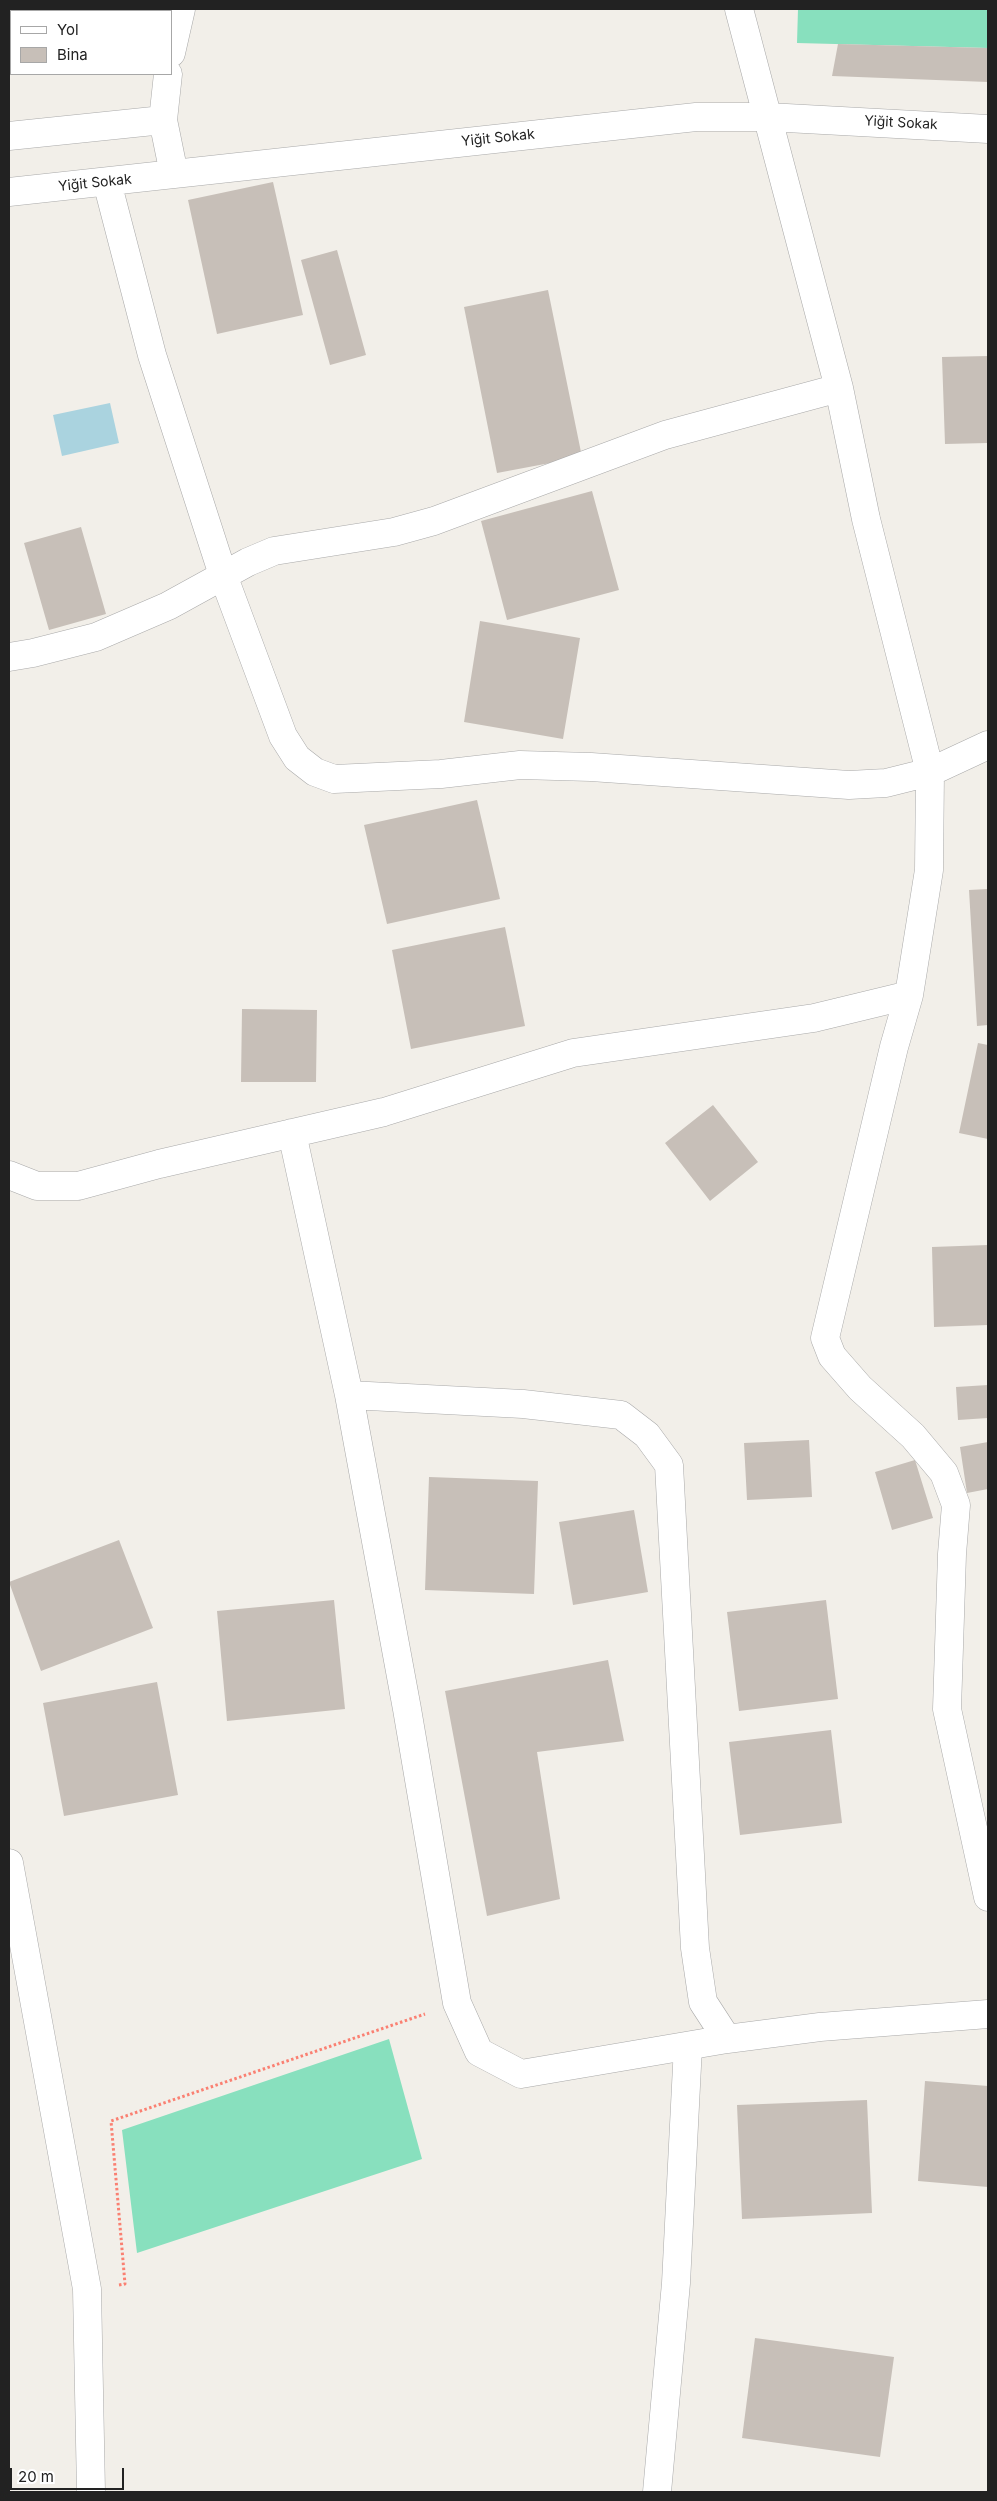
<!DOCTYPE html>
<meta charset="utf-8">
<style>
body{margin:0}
#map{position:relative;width:997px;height:2501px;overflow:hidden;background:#f2efe9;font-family:Inter,sans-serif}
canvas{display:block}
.frame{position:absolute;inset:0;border:10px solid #222;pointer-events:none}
.legend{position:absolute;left:10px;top:10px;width:162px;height:65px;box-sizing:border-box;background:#fff;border:1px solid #a7a7a7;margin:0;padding:6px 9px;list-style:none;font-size:15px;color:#222}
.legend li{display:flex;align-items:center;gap:10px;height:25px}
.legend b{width:25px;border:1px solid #a7a7a7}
.scale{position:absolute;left:10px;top:2468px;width:114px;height:22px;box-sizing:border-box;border:2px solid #222;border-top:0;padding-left:6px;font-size:15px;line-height:18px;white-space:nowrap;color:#222;-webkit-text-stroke:4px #fff;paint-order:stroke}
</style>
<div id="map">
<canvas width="997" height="2501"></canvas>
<div class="frame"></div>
<ul class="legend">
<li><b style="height:6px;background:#fff"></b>Yol</li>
<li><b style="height:14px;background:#c7bfb8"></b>Bina</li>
</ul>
<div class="scale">20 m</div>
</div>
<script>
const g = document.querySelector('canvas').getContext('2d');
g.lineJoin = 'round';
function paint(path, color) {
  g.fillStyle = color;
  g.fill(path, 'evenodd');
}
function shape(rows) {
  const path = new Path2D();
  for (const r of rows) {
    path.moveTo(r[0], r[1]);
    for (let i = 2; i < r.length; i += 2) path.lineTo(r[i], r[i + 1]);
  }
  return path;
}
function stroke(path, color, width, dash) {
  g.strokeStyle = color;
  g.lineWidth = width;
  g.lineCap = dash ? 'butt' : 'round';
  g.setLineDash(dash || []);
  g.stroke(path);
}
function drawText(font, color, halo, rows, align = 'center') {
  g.font = font + ' Inter,sans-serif';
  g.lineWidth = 4;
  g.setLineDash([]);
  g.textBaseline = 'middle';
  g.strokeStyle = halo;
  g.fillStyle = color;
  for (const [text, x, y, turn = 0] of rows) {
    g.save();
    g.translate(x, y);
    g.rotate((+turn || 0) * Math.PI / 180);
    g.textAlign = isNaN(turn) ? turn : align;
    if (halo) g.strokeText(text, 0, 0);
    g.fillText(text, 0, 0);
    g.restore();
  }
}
paint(shape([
 [798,9,988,9,988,48,797,43],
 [389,2039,422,2159,137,2253,122,2130]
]), '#88e0be');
paint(shape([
 [110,403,119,443,62,456,53,415]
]), '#aad3df');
paint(shape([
 [838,44,988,48,988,82,832,76],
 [273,182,303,315,217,334,188,200],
 [337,250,366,355,330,365,301,260],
 [548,290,582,457,497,473,464,307],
 [988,356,988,443,945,444,942,357],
 [592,491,619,590,507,620,481,521],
 [81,527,106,614,49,630,24,543],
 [480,621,580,638,563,739,464,722],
 [477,800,500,899,387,924,364,825],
 [988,889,988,1025,977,1026,969,890],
 [505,927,525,1026,411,1049,392,950],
 [242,1009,317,1010,316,1082,241,1082],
 [978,1043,988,1045,988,1139,959,1133],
 [713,1105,758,1162,710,1201,665,1143],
 [988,1245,988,1325,934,1327,932,1247],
 [988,1385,988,1418,958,1420,956,1387],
 [809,1440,812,1497,747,1500,744,1443],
 [988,1442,988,1489,967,1493,960,1447],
 [915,1460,933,1518,892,1530,875,1472],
 [429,1477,538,1481,534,1594,425,1590],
 [634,1510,648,1592,573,1605,559,1522],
 [119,1540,153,1628,41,1671,9,1582],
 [334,1600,345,1709,227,1721,217,1611],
 [826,1600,838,1699,739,1711,727,1612],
 [608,1660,624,1741,537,1752,560,1899,487,1916,445,1691],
 [157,1682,178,1795,64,1816,43,1703],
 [831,1730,842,1823,740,1835,729,1742],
 [925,2081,988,2086,988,2187,918,2181],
 [867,2100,872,2213,742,2219,737,2105],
 [755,2338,894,2357,880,2457,742,2438]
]), '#c7bfb8');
const minor = shape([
 [171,53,181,9],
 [168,74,163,120,174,174],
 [9,136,163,120],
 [107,182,152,355,223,575,283,736,297,758,315,772,334,779,356,778,441,774,520,765,591,767,849,785,886,783,930,772,866,519,839,388,739,9],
 [9,192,696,117,768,117,988,129],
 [9,657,33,653,96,637,168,606,248,562,274,551,394,532,434,521,665,435,839,388],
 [988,745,930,772,929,870,909,995,894,1047,825,1338,832,1356,860,1388,913,1436,944,1473,956,1505,952,1554,947,1709,988,1897],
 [292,1133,349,1395,407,1709,457,2003,479,2052,521,2074,727,2039],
 [9,1175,37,1186,78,1186,159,1164,384,1112,573,1053,814,1018,909,995],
 [349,1395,523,1404,621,1415,647,1435,669,1465,695,1948,703,2002,727,2039,820,2027,988,2014],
 [9,1863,87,2289,91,2492],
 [657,2492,676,2283,688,2046]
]);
stroke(minor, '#a9a9a9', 29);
stroke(shape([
 [119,2285,125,2284,111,2121,425,2014]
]), '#fa8072', 3, [2.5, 2.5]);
stroke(minor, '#fff', 28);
drawText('14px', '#222', '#fff', [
 ["Yiğit Sokak",901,123,3],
 ["Yiğit Sokak",498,138,-6],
 ["Yiğit Sokak",95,183,-6]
]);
</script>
